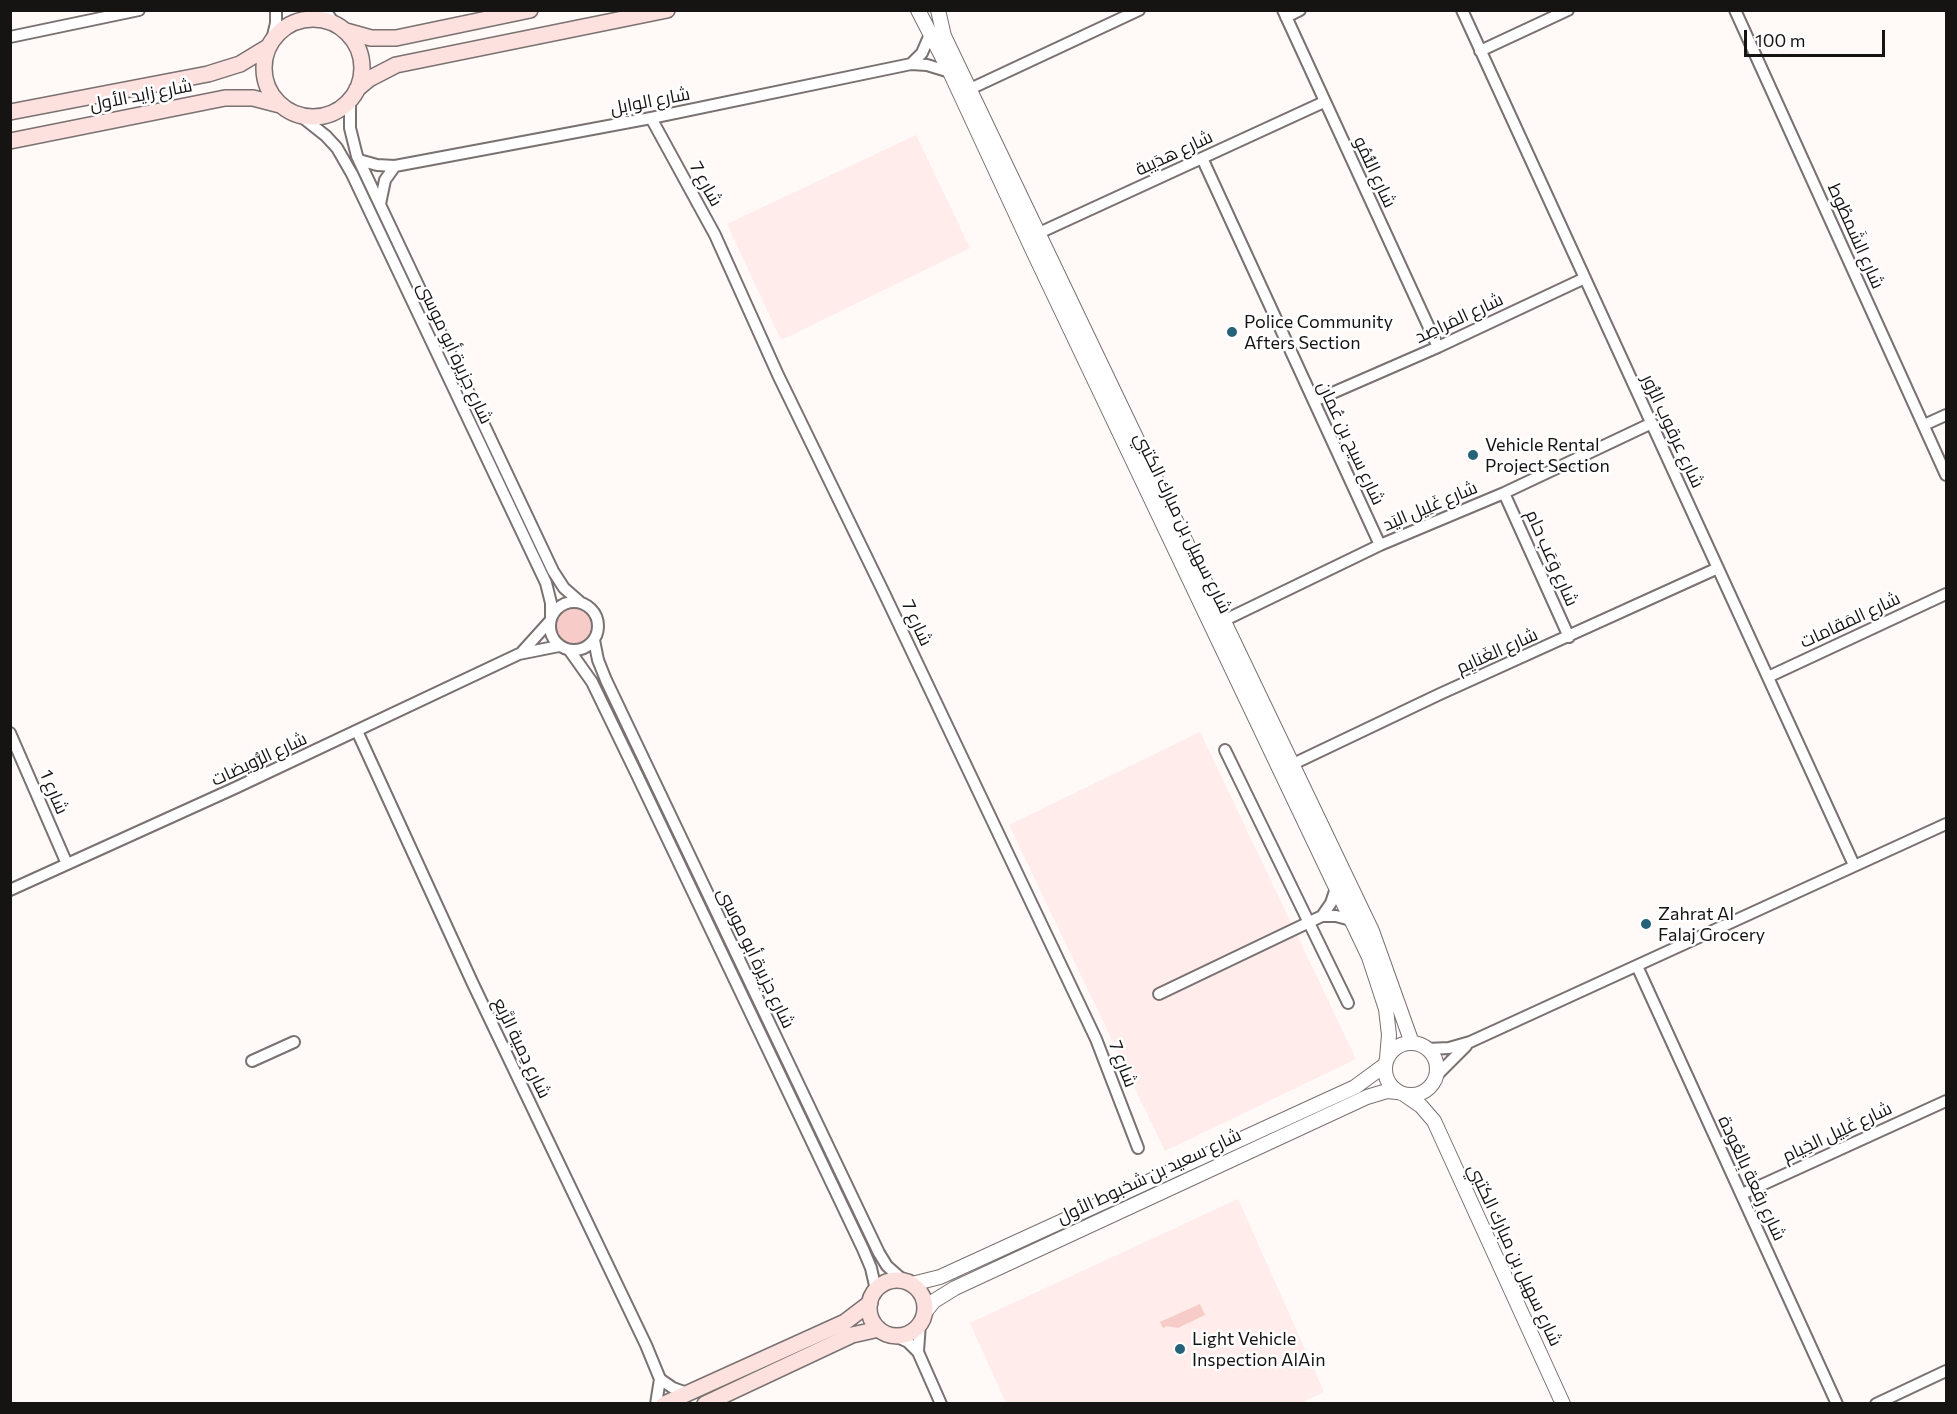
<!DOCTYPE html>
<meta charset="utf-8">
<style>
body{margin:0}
#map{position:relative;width:1957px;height:1414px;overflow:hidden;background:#fff9f8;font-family:Commissioner,sans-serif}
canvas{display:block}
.frame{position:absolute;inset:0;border:12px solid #161313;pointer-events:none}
.scale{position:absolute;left:1744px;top:30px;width:141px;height:27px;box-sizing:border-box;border:3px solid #161313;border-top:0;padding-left:8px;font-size:18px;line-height:21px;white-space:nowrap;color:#161313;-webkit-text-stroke:4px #fff;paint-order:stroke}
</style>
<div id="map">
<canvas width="1957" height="1414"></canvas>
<div class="frame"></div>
<div class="scale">100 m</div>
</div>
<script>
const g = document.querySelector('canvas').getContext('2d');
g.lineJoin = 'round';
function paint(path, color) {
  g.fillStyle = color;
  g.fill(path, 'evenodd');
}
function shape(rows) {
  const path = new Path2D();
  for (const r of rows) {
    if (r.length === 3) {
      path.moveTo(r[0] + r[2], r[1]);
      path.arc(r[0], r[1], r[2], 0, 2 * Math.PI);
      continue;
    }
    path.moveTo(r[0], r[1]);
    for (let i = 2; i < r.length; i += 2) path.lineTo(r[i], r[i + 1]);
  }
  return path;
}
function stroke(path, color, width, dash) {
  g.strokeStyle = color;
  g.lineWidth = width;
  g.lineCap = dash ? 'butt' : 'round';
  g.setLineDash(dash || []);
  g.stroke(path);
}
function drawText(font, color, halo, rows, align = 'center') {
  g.font = font + ' Commissioner,Cairo,sans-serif';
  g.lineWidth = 5;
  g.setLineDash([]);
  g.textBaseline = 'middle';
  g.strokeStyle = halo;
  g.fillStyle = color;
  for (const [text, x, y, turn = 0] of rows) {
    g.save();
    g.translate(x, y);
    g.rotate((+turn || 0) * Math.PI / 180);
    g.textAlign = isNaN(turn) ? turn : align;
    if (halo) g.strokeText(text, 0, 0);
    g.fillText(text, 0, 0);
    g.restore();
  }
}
paint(shape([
 [916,135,970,248,781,340,727,224],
 [1200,732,1356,1059,1165,1151,1009,825],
 [1238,1199,1324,1392,1298,1404,1006,1403,970,1323]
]), '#ffeceb');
paint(shape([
 [574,627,18],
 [1200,1304,1205,1315,1178,1328,1167,1326,1163,1328,1160,1322]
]), '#f7ccc8');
const minor = shape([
 [325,10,334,23],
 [1283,10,1438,347],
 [1462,10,1854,865],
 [1735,10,1946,475],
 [1286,17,1300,10],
 [10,37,139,10],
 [272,40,276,23,276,10],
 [1480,51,1568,10],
 [911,64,922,53,931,32],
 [970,89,1139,10],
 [350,101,350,128,357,156,553,571,564,588,580,602],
 [302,117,326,136,337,148,352,174,546,583,551,603,551,617],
 [651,118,715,235,778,375,884,593,1096,1039,1138,1148],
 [1202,158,1380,545],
 [359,160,377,165,395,166,651,118,911,64,927,65,950,72],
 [380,204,385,180,395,166],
 [1039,233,1324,102],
 [1314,401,1438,347,1585,278],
 [1924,425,1946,415],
 [1504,493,1569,637],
 [574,626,24],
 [1223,621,1380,545,1504,493,1652,423],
 [594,640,598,660,606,680,879,1253,887,1266,904,1281],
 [570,651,592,682,638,777,863,1249,871,1268,876,1290],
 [522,652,550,621],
 [1768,677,1946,594],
 [357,731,473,984,646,1345,660,1379,656,1404],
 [10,733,67,864],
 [1225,750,1348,1003],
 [1291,765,1440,694,1718,568],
 [10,890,235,788,519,654,559,646],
 [1322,916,1336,916,1351,920],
 [1637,966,1837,1404],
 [1159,994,1322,916,1331,903,1336,888],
 [1427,1049,1449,1048,1470,1042,1946,824],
 [252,1061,294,1042],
 [1435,1077,1466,1046],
 [1742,1194,1946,1101],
 [920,1323,918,1352,941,1404],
 [895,1336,908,1342,918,1352],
 [660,1379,673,1388,687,1393],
 [1876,1404,1946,1371]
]);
const tertiary = shape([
 [918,10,950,72,1033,251,1369,957,1386,1009,1389,1035,1387,1058],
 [938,10,944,36,1372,931,1412,1043],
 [1411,1069,26],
 [1405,1095,1421,1106,1434,1121,1563,1404],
 [912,1284,940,1277,1355,1087,1385,1065],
 [925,1312,934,1301,955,1288,1367,1097,1387,1091,1397,1092]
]);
const secondary = shape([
 [313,68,49],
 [346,31,371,38,396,38,530,10],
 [357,89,369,79,396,65,667,10],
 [10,112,208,74,240,64,268,47],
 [10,141,225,98,253,98,280,105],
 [897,1308,28],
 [664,1404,845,1322,870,1303],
 [705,1404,852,1335,879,1329]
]);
stroke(minor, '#7a7171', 14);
stroke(tertiary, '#7a7171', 16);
stroke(secondary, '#7a7171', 18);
stroke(minor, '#fff', 10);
stroke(tertiary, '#fff', 14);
stroke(secondary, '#fce1df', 15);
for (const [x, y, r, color] of [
 [1232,332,6,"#26637a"],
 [1473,455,6,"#26637a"],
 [1646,924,6,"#26637a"],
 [1180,1349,6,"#26637a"]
]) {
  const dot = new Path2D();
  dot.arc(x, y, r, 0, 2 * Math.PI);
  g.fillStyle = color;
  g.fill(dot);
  stroke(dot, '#fff', 2);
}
drawText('18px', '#161313', '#fff', [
 ["شارع زايد الأول",141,95,-11],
 ["شارع الوابِل",650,101,-11],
 ["شارع هدَيبة",1174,153,-25],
 ["شارع النُّمُو",1375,172,65],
 ["شارع 7",706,184,61],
 ["شارع الشَمطُوط",1856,236,66],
 ["شارع المَراصِد",1459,318,-25],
 ["شارع جزيرة أبو موسى",455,353,65],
 ["شارع عرقوب الزُّور",1673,431,65],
 ["شارع سيح بن عُمان",1351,443,65],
 ["شارع غَلِيل اليَد",1430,506,-23],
 ["شارع سهيل بن مبارك الكتبي",1183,523,64],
 ["شارع وَعَب حام",1552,558,66],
 ["شارع المَقامات",1850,620,-25],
 ["شارع 7",917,623,65],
 ["شارع الغَنايِم",1497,651,-24],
 ["شارع الرُّويضات",259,759,-25],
 ["شارع 1",54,792,67],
 ["شارع جزيرة أبو موسى",756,958,64],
 ["شارع دِمية الرَّبع",522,1048,64],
 ["شارع 7",1123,1064,69],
 ["شارع غَلِيل الخِيام",1837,1132,-25],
 ["شارع سعيد بن شخبوط الأول",1149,1176,-25],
 ["شارع رِقعة بِالعُودة",1752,1178,65],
 ["شارع سهيل بن مبارك الكتبي",1515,1255,65]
]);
drawText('18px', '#161313', '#fff', [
 ["Police Community",1244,322],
 ["Afters Section",1244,343],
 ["Vehicle Rental",1485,445],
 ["Project Section",1485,466],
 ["Zahrat Al",1658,914],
 ["Falaj Grocery",1658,935],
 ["Light Vehicle",1192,1339],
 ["Inspection AlAin",1192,1360]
], 'left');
</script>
